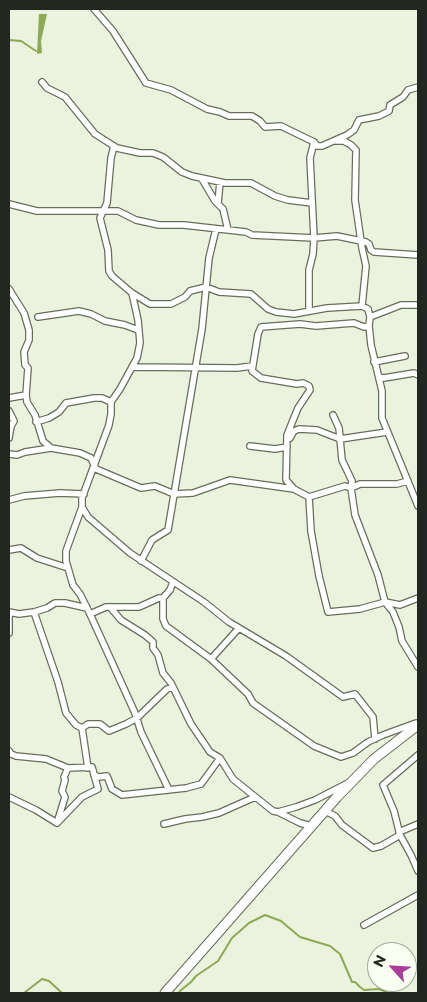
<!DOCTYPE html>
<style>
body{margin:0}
#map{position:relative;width:427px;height:1002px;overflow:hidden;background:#ebf3de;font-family:Montserrat,sans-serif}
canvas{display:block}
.frame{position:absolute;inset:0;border:10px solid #24271f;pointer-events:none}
.north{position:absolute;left:367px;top:942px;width:50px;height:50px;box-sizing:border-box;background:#fafff2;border:1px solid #a4a99e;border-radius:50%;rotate:296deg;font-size:14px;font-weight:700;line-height:20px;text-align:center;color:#24271f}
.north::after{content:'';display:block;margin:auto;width:18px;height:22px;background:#ab3c9a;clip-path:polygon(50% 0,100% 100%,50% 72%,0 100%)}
</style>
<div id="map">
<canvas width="427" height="1002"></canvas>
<div class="frame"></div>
<div class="north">N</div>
</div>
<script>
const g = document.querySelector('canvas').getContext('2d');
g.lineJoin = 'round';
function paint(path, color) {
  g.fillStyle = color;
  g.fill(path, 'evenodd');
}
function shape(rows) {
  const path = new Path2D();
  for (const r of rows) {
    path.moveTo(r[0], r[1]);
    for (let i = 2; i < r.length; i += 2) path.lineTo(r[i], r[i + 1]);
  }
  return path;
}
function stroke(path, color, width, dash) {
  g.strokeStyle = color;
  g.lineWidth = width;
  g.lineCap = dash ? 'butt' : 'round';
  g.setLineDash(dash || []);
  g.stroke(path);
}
paint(shape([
 [39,14,47,14,41,41,42,53,37,54]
]), '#8da955');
stroke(shape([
 [9,40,21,41,36,51],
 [24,993,42,979,49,981,62,993],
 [179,993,180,991,191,982,196,976,218,961,232,938,249,923,265,915,281,921,300,937,330,946,340,954,352,982,355,982,360,987,364,990,379,989,389,993]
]), '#8da955', 2);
const minor = shape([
 [94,9,113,31,146,83,171,90,207,109,220,112,229,116,252,116,260,121,265,127,281,126,314,142,317,146,322,146,347,135,354,130,359,120,379,116,389,111,390,105,403,97,408,90,418,87],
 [42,82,47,88,65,97,95,134,117,148,140,153,153,153,163,157,182,172,192,176,225,183,251,183,275,196,288,200,312,203],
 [336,141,344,141,351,145,356,150,355,200,362,248,366,266,362,306],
 [114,146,111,158,107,203,100,218,108,250,109,271,112,276,132,293,150,304,171,304,185,297,190,291,206,287,219,292,251,294,268,309,276,312,294,314,327,308,362,306,368,309,370,317,401,305,418,305],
 [202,179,215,201,223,209,228,230],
 [218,203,220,182],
 [9,204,37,211,118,211,136,220,159,225,184,225,246,232,252,235,314,238,337,236,366,242,369,244,371,250,374,252,418,255],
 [9,289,24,313,29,330,29,340,24,352,25,365,28,368,26,395,27,402,35,415,43,441,51,448,80,453,91,458,96,469,141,488,155,486,174,494,193,493,230,480,294,489,309,497,345,486,351,488,355,515,378,575,385,602,400,605,418,598],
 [309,311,309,270,313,254,314,238,310,158,314,142],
 [38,317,79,311,91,314,105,321,125,325,138,330],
 [370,317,369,326,371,345,382,391,382,418,418,506],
 [374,362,405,356],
 [132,367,237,368,252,366],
 [379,377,384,378,414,373,418,375],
 [9,398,26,395],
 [9,411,14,421,11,426,9,438],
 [333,415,339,428,342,460,352,481,351,488,360,484,397,484,408,481],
 [36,422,49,418,59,412,66,403,94,398,102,398,111,402],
 [290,438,294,431,299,429,317,430,340,439,387,432],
 [250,446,275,449,287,447],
 [9,454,17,455,25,452,51,448],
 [294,489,286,480,287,435,298,408,310,390,309,386,303,383,297,384,261,378,252,371,258,334,261,327,300,324,316,326,354,323,364,327,369,326],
 [309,497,311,531,319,576,328,612,360,609,385,602,393,612,399,627,402,641,418,667],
 [9,500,24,496,60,493,84,494],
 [82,507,88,517,130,553,204,602,229,622,286,656,343,697,355,694,373,717,375,739],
 [9,550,21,548,37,558,68,568],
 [141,561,152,540,168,530,202,329,209,258,216,229],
 [173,582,170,590,163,598,163,619,166,626,211,659,248,694,253,703,314,746,341,757,353,753,368,742,383,735,416,723],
 [163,598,159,598,139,607,106,607,90,614,135,713,141,732,169,790],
 [110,607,121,620,145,635,153,642,153,648,158,655,163,673,171,683,191,724,210,752,220,758,233,779,273,811,278,812,296,807,315,800,348,783],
 [9,612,19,614,34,612,47,608,55,603,65,603,87,608],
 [34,612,58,682,66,713,76,725,82,728],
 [90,614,80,594,73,585,66,561,66,551,82,507,82,498,109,425,111,414,111,402,120,389,137,358,140,343,138,320,132,293],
 [9,633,9,612],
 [211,659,239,628],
 [9,751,11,754,16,756,46,759,68,768,92,767,98,789,82,797,57,823,65,797,62,791,65,780,64,777,68,768],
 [418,755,383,785,394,811,400,835,411,855,418,871],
 [88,768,82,728,88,724,100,724,109,731,126,724,137,718,167,689,173,687],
 [94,775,99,777,107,776,112,789,122,795,186,788,201,784,220,758],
 [9,797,36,810,57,823],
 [325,811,335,816,342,825,373,848,381,846,400,835],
 [278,812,300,823,312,826],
 [164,824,185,819,202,817,219,813,255,797],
 [399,832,418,824],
 [364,925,418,895]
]);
const secondary = shape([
 [165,993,337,797,374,759,418,725]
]);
stroke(minor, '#676e5b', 8);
stroke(secondary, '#676e5b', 11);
stroke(minor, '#fff', 5.5);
stroke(secondary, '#fff', 9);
</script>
